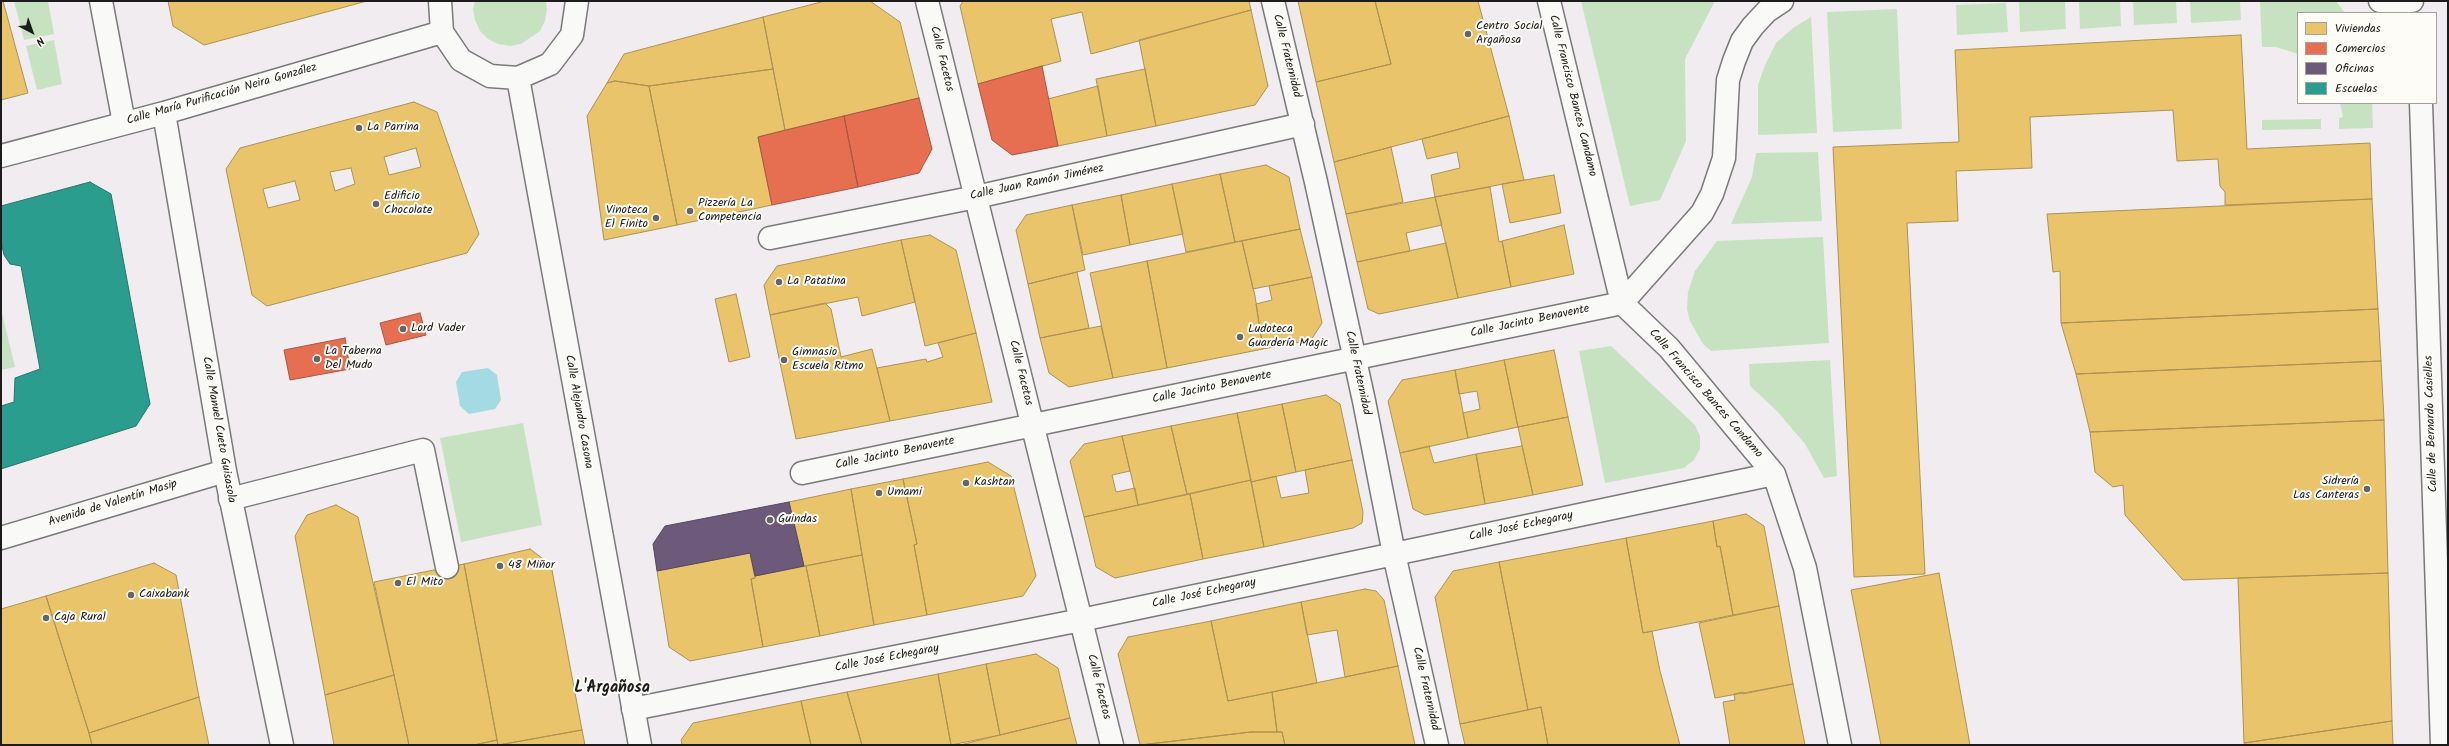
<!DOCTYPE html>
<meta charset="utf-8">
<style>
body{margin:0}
#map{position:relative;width:2449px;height:746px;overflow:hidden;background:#f0ecf0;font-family:Kalam,sans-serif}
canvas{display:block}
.frame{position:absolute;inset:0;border:2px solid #1c1c1c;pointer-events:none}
.legend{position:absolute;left:2297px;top:12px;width:140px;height:92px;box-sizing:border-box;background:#fdfcf7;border:1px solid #a3a29f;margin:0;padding:5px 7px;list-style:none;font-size:12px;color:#1c1c1c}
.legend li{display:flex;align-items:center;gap:8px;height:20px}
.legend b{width:20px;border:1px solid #a3a29f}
.north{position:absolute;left:12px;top:12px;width:40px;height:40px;-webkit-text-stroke:3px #fdfcf7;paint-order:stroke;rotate:139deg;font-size:11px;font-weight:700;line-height:16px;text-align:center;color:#1c1c1c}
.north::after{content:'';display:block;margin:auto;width:14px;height:18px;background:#1c1c1c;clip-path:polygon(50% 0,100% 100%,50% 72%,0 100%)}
</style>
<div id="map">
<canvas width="2449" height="746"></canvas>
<div class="frame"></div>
<ul class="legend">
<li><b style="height:11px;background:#e9c46a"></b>Viviendas</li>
<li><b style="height:11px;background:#e76f51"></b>Comercios</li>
<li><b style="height:11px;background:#6d597a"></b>Oficinas</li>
<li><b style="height:11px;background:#2a9d8f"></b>Escuelas</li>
</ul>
<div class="north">N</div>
</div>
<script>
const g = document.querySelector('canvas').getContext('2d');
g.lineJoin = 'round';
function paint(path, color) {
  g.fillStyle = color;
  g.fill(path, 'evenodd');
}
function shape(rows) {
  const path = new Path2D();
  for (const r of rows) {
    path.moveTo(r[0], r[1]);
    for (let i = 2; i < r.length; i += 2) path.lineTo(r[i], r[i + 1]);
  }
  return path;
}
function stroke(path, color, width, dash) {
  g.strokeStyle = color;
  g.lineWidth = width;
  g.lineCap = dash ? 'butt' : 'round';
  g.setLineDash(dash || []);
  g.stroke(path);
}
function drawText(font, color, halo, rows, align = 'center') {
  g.font = font + ' Kalam,sans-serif';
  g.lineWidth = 4;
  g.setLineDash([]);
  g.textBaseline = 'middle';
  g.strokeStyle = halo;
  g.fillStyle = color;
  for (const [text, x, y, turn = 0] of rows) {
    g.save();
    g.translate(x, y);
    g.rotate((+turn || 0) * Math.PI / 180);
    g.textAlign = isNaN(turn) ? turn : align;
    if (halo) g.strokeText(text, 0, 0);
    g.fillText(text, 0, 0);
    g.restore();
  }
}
paint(shape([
 [14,1,48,1,54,34,24,40],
 [475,1,546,1,547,9,545,21,540,31,521,44,510,46,498,44,488,39,480,31,475,20,473,9],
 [1581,1,1715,1,1685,59,1686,141,1660,200,1630,206],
 [2065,1,2066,29,2020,32,2019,2],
 [2079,1,2120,1,2121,26,2080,29],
 [2133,1,2176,1,2177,23,2134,25],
 [2190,1,2240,1,2241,20,2191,23],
 [2260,1,2336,1,2345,13,2298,13,2298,54,2276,47,2262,47],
 [2006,3,2008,32,1957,35,1956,5],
 [1897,9,1902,129,1833,132,1827,12],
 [1811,17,1817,133,1758,135,1758,85,1765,65,1776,43,1793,28],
 [54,40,62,84,37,90,26,46],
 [2340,103,2372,103,2373,128,2339,129,2339,118,2343,117],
 [2321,119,2321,129,2262,130,2262,120],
 [1818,152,1822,221,1731,224,1752,177,1756,153],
 [1823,237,1829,343,1711,351,1703,344,1690,321,1687,309,1688,292,1695,271,1717,241],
 [1,309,15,367,1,370],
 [1611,346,1695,425,1700,436,1700,449,1694,460,1684,468,1605,483,1579,351],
 [1830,360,1837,476,1824,478,1805,444,1777,411,1750,386,1749,364],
 [523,423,542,525,461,542,440,438]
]), '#c7e2c1');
paint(shape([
 [488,368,497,375,501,400,495,409,469,414,460,406,456,382,462,372]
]), '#a4dbe3');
const homes = shape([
 [1,1,3,1,28,93,1,100,1,1],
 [168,1,367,1,204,45,173,26,168,1],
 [825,1,870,1,900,22,919,98,785,130,763,17,825,1],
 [963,1,1249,1,1251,10,1091,54,1082,12,1051,19,1061,61,978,84,960,6,963,1],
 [1298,1,1375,1,1391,64,1316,82,1298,1],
 [1375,1,1478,1,1509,116,1334,162,1316,82,1391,64,1375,1],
 [1251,10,1268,86,1255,105,1156,126,1139,40,1251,10],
 [763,17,773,69,649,86,615,81,607,83,624,54,763,17],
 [2241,35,2247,149,2370,143,2372,199,2225,205,2225,192,2220,186,2218,159,2177,161,2173,110,2030,117,2032,168,1956,171,1958,221,1907,223,1925,574,1854,577,1833,147,1959,142,1955,50,2241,35],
 [773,69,785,130,758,137,772,205,677,225,649,86,773,69],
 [1145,69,1156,126,1107,136,1096,79,1145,69],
 [615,81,649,86,677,225,604,240,587,116,607,83,615,81],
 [1098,86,1107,136,1058,146,1048,99,1098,86],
 [414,102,437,112,479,234,467,253,267,306,252,295,226,169,240,148,414,102],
 [416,148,421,167,389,175,384,157,416,148],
 [351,168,355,184,335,191,330,172,351,168],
 [295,181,300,200,268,208,263,189,295,181],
 [1509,116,1524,180,1435,197,1431,175,1460,168,1457,152,1427,159,1422,139,1509,116],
 [1391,147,1403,202,1346,214,1334,162,1391,147],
 [1266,165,1289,177,1300,229,1235,242,1220,174,1266,165],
 [1220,174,1235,242,1186,252,1172,184,1220,174],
 [1554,175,1561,213,1510,223,1502,184,1554,175],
 [1172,184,1183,234,1130,245,1121,195,1172,184],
 [1490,187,1499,242,1502,241,1511,287,1458,298,1435,197,1490,187],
 [1121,195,1130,245,1083,255,1072,205,1121,195],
 [1435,197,1442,225,1406,233,1410,251,1357,262,1346,214,1435,197],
 [2372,199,2378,309,2061,323,2060,271,2053,272,2047,214,2372,199],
 [1072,205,1085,270,1028,284,1016,230,1026,215,1072,205],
 [1564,225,1574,274,1511,287,1502,241,1564,225],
 [1300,229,1312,277,1253,289,1242,241,1300,229],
 [930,235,956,250,976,333,925,346,901,240,930,235],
 [901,240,915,302,862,316,858,297,770,315,764,285,777,266,901,240],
 [1242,241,1255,296,1263,349,1167,368,1147,261,1242,241],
 [1446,243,1458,298,1379,314,1368,309,1357,262,1446,243],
 [1147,261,1167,368,1113,378,1090,273,1147,261],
 [1077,272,1089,328,1040,338,1028,284,1077,272],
 [1312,277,1322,323,1311,340,1263,349,1256,304,1272,300,1269,286,1312,277],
 [736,294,750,357,729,362,715,299,736,294],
 [825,303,831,309,841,357,872,349,890,421,796,439,770,315,825,303],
 [2378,309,2381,361,2076,374,2061,323,2378,309],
 [1101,326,1113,378,1069,387,1049,373,1040,338,1101,326],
 [976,333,992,402,890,421,877,368,926,359,927,362,943,357,938,343,976,333],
 [1554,350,1568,417,1518,427,1504,360,1554,350],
 [1504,360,1518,427,1468,438,1463,413,1480,409,1477,391,1459,394,1455,370,1504,360],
 [2381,361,2384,420,2090,432,2076,374,2381,361],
 [1455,370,1468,438,1400,453,1388,401,1402,380,1455,370],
 [1326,395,1340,404,1352,460,1296,472,1282,404,1326,395],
 [1282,404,1296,472,1251,482,1237,413,1282,404],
 [1237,413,1251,480,1187,494,1171,426,1237,413],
 [1568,417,1583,485,1533,495,1518,427,1568,417],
 [2384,420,2388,573,2183,580,2125,515,2123,485,2113,487,2095,472,2090,432,2384,420],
 [1171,426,1187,494,1138,505,1122,436,1171,426],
 [1122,436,1130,471,1112,475,1116,492,1135,488,1138,505,1084,517,1070,461,1084,444,1122,436],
 [1429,446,1434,463,1476,454,1485,504,1425,515,1413,509,1400,453,1429,446],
 [1522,446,1533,495,1485,504,1476,454,1522,446],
 [1352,460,1363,512,1362,523,1353,528,1264,547,1251,482,1276,476,1281,498,1309,493,1305,470,1352,460],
 [988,462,1011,476,1036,576,1023,596,927,615,914,545,917,544,903,479,988,462],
 [903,479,917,544,914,545,927,615,874,625,851,489,903,479],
 [1251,480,1264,547,1203,559,1190,494,1251,480],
 [851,489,862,555,804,566,789,502,851,489],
 [1190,494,1203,559,1115,578,1096,567,1084,517,1190,494],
 [336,505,358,517,394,675,325,695,295,536,307,515,336,505],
 [1746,514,1764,526,1779,606,1733,615,1720,546,1717,547,1713,521,1746,514],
 [1713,521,1717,547,1720,546,1733,615,1643,633,1626,538,1713,521],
 [1626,538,1643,633,1652,631,1660,671,1680,745,1548,745,1541,707,1528,710,1499,562,1626,538],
 [530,549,551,565,582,730,498,745,464,564,530,549],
 [750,553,755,578,751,579,763,647,690,661,669,647,657,571,750,553],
 [862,555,874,625,820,636,806,566,862,555],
 [1499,562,1528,710,1460,724,1435,597,1453,571,1499,562],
 [154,563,176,575,199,697,89,733,46,596,154,563],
 [464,564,497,740,474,745,409,745,374,582,464,564],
 [806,566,820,636,763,647,751,579,755,578,755,576,806,566],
 [1939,573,1970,745,1881,745,1851,590,1939,573],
 [2388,573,2392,721,2244,743,2238,578,2388,573],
 [1365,589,1376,591,1384,600,1398,666,1345,677,1337,630,1307,635,1301,602,1365,589],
 [46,596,89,733,92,745,1,745,1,609,46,596],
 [1301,602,1317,683,1228,701,1211,621,1301,602],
 [1779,606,1793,684,1715,698,1699,623,1779,606],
 [1211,621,1228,701,1272,692,1277,732,1251,732,1140,745,1118,654,1128,637,1211,621],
 [1036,654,1058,668,1070,718,1000,735,986,664,1036,654],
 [986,664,1000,735,951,745,938,674,986,664],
 [1398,666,1415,745,1285,745,1282,732,1277,732,1272,692,1398,666],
 [938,674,951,745,862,745,847,692,938,674],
 [394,675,409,745,334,745,325,695,394,675],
 [1793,684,1805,745,1730,745,1723,702,1735,700,1734,694,1743,692,1743,694,1793,684],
 [847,692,862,745,811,745,801,701,847,692],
 [199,697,209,745,92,745,89,733,199,697],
 [801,701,811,745,682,745,681,740,693,723,801,701],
 [1541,707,1548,745,1465,745,1460,724,1541,707],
 [1070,718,1077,745,960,745,1000,735,1070,718],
 [2392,721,2393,745,2245,745,2244,743,2392,721],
 [582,730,585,745,499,745,582,730],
 [1251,732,1282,732,1285,745,1140,745,1251,732],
 [497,740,498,745,474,745,497,740]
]);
paint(homes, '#e9c46a');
stroke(homes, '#ac9253', 1);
const shops = shape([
 [1042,66,1058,146,1012,155,992,140,978,84,1042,66],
 [919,98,932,149,919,173,858,187,844,116,919,98],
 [844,116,858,187,772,205,758,137,844,116],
 [420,313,426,335,386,345,380,323,420,313],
 [345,338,350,369,290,380,284,350,345,338]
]);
paint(shops, '#e76f51');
stroke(shops, '#aa5641', 1);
const offices = shape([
 [789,502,804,566,755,576,750,553,657,571,653,544,665,526,789,502]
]);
paint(offices, '#6d597a');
stroke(offices, '#55475e', 1);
const schools = shape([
 [90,182,111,194,150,404,136,426,1,469,1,406,14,402,15,378,40,369,21,266,10,264,4,255,1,241,1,206,90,182]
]);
paint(schools, '#2a9d8f');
stroke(schools, '#26766c', 1);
const lane = shape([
 [230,499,423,450,447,567]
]);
const street = shape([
 [101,1,124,123],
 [927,1,1112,745],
 [1273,1,1316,182,1364,401,1394,554,1437,745],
 [1549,1,1622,303,1669,348,1774,474,1805,568,1840,745],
 [2380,1,2393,4,2412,1],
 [2421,103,2442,745],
 [164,113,225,471,282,745],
 [1,156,164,113,442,32],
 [770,238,976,197,1303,124],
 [1622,303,1702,213,1712,194,1724,158,1728,80,1734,61,1742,41,1753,26,1767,11,1782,1],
 [802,473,1622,303],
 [1,538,225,471],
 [633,709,1081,620,1774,474]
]);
const secondary = shape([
 [440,1,442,32,461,60,490,76,518,78,550,64,572,35,577,1],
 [518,78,640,745]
]);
stroke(lane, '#7b7a7b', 25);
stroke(street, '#7b7a7b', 25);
stroke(secondary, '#7b7a7b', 25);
stroke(lane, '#f9f9f8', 22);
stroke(street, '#f9f9f8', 22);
stroke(secondary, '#f9f9f8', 22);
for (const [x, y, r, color] of [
 [1468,34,4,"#666566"],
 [359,128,4,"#666566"],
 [376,204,4,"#666566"],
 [690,211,4,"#666566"],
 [656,218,4,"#666566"],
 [779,282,4,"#666566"],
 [403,329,4,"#666566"],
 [1240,337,4,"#666566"],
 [317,359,4,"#666566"],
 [784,360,4,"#666566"],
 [966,483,4,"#666566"],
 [2367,489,4,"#666566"],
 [879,493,4,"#666566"],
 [770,520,4,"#666566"],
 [500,566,4,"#666566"],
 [398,583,4,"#666566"],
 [131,595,4,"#666566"],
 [46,618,4,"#666566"]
]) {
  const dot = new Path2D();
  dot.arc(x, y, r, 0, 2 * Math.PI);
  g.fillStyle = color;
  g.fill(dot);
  stroke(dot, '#fdfcf7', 1.5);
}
drawText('12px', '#1c1c1c', '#fdfcf7', [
 ["Centro Social",1476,27],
 ["Argañosa",1476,41],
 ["La Parrina",367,128],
 ["Edificio",384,197],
 ["Chocolate",384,211],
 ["Pizzería La",698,204],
 ["Competencia",698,218],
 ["Vinoteca",648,211,"right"],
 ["El Finito",648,225,"right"],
 ["La Patatina",787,282],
 ["Lord Vader",411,329],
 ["Ludoteca",1248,330],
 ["Guardería Magic",1248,344],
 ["La Taberna",325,352],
 ["Del Mudo",325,366],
 ["Gimnasio",792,353],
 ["Escuela Ritmo",792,367],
 ["Sidrería",2359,482,"right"],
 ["Las Canteras",2359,496,"right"],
 ["Kashtan",974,483],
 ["Umami",887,493],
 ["Guindas",778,520],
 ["48 Miñor",508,566],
 ["El Mito",406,583],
 ["Caixabank",139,595],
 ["Caja Rural",54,618]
], 'left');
drawText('12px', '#1c1c1c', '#fdfcf7', [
 ["Calle Fraternidad",1286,56,76],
 ["Calle Facetos",941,59,76],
 ["Calle María Purificación Neira González",222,95,-16],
 ["Calle Francisco Bances Candamo",1572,96,76],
 ["Calle Juan Ramón Jiménez",1037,183,-12],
 ["Calle Jacinto Benavente",1530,322,-12],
 ["Calle Facetos",1020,373,76],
 ["Calle Fraternidad",1357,373,78],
 ["Calle Jacinto Benavente",1212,388,-12],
 ["Calle Francisco Bances Candamo",1705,394,49],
 ["Calle Alejandro Casona",578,412,80],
 ["Calle de Bernardo Casielles",2432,424,-92],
 ["Calle Manuel Cueto Guisasola",218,430,80],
 ["Calle Jacinto Benavente",895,454,-12],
 ["Avenida de Valentín Masip",113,504,-17],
 ["Calle José Echegaray",1521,527,-12],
 ["Calle José Echegaray",1204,594,-12],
 ["Calle José Echegaray",887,659,-11],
 ["Calle Facetos",1098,687,76],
 ["Calle Fraternidad",1425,689,77]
]);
drawText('bold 16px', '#1c1c1c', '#fdfcf7', [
 ["L'Argañosa",612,689]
]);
</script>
